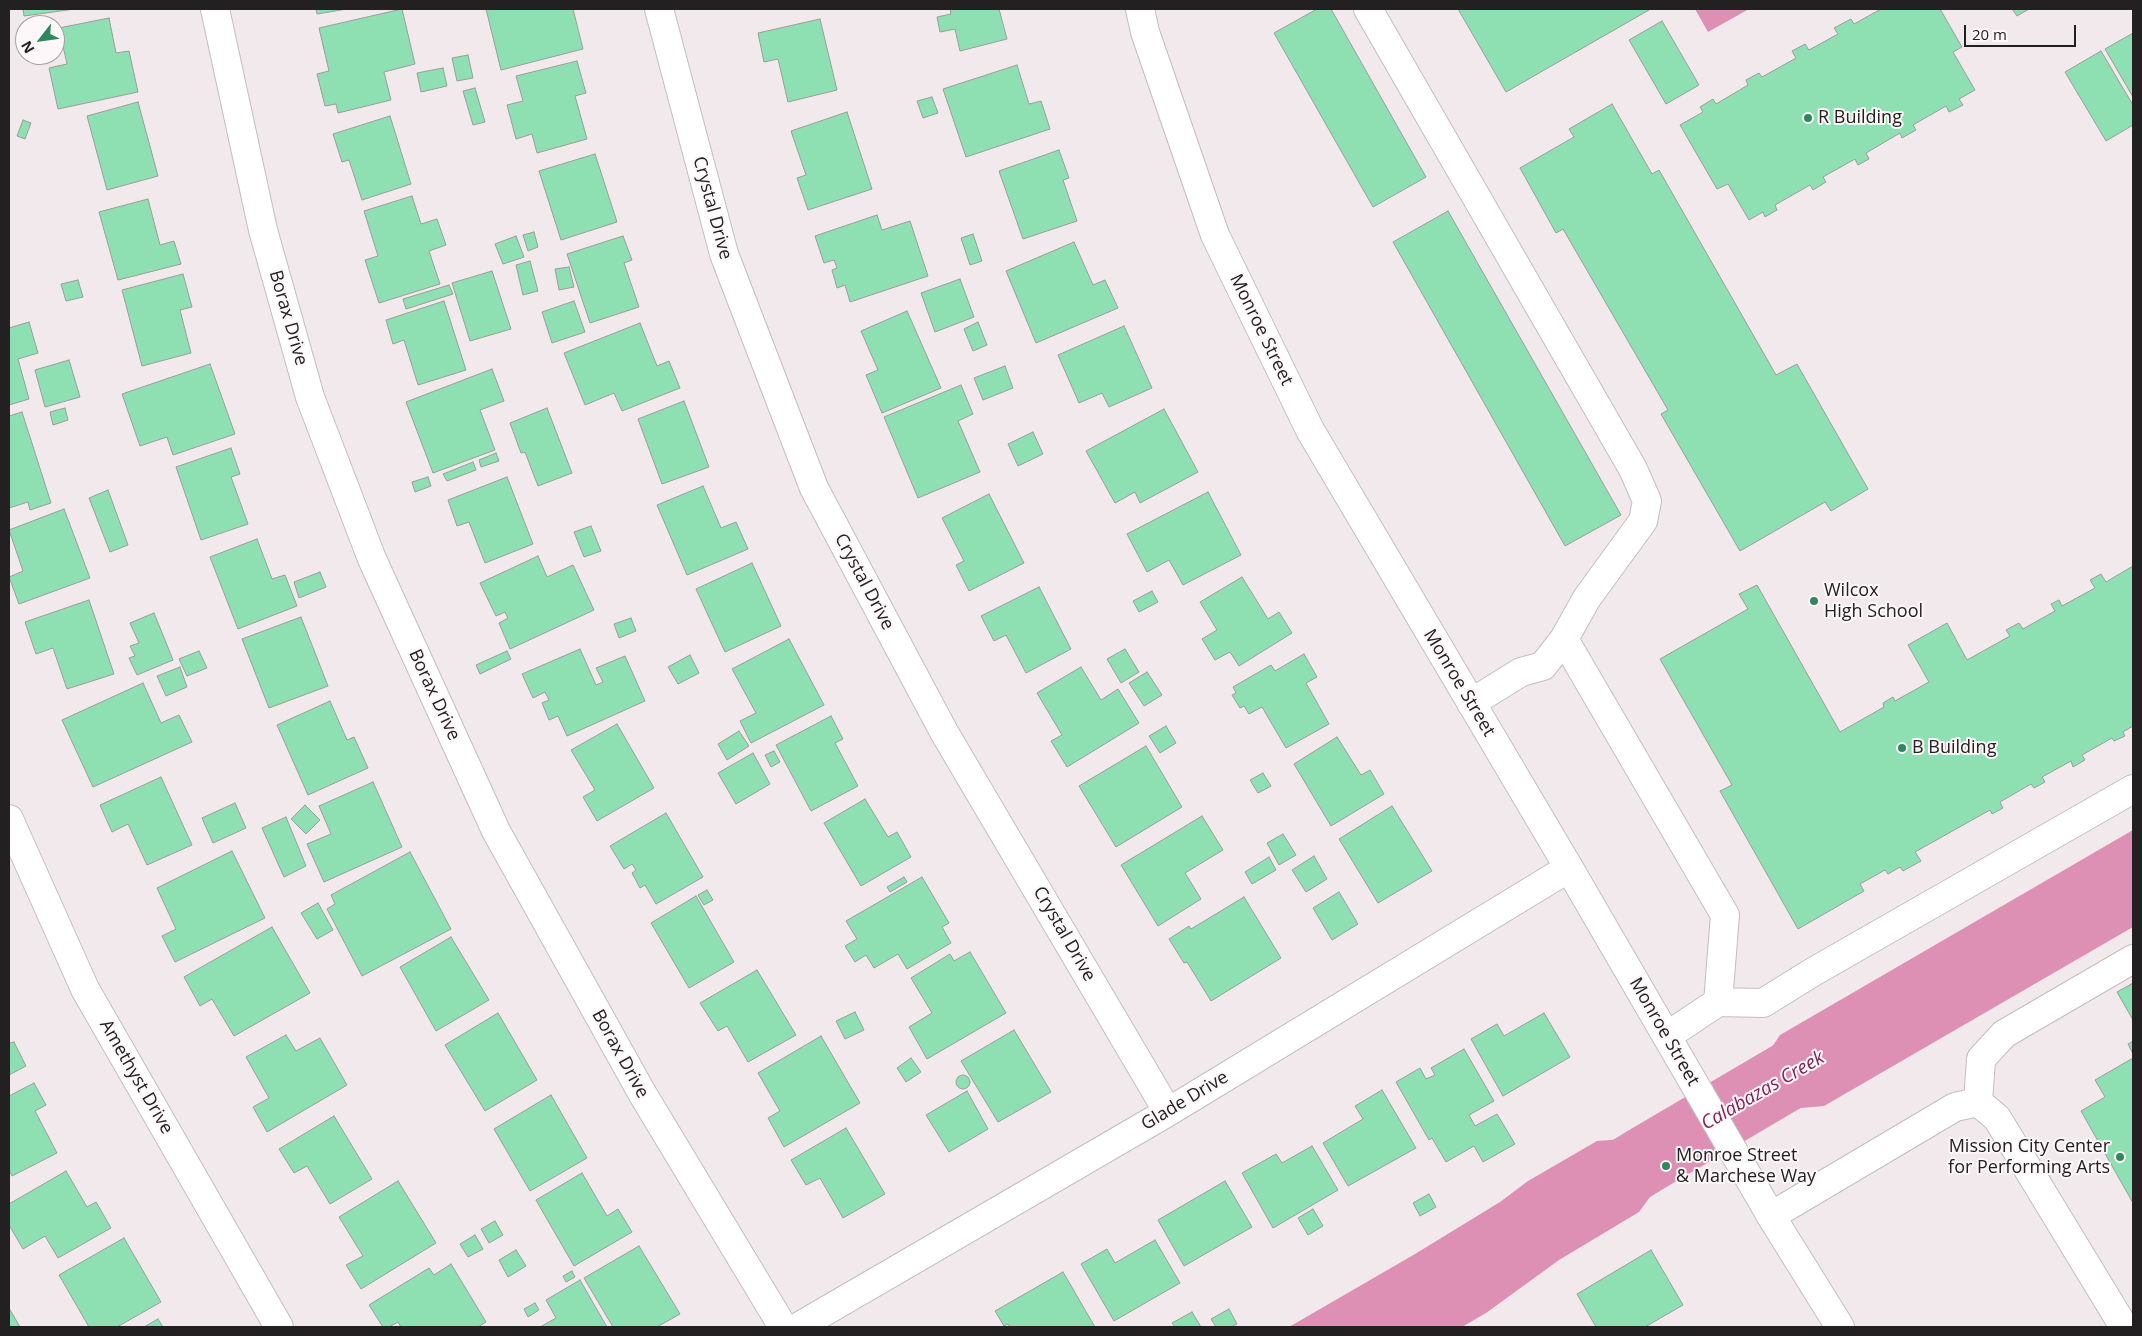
<!DOCTYPE html>
<style>
body{margin:0}
#map{position:relative;width:2142px;height:1336px;overflow:hidden;background:#f1e9ec;font-family:"Open Sans",sans-serif}
canvas{display:block}
.frame{position:absolute;inset:0;border:10px solid #232021;pointer-events:none}
.north{position:absolute;left:15px;top:15px;width:50px;height:50px;box-sizing:border-box;background:#fef7fa;border:1px solid #a6a1a3;border-radius:50%;rotate:240deg;font-size:14px;font-weight:700;line-height:20px;text-align:center;color:#232021}
.north::after{content:'';display:block;margin:auto;width:18px;height:22px;background:#2e885d;clip-path:polygon(50% 0,100% 100%,50% 72%,0 100%)}
.scale{position:absolute;left:1964px;top:25px;width:112px;height:22px;box-sizing:border-box;border:2px solid #232021;border-top:0;padding-left:6px;font-size:15px;line-height:18px;white-space:nowrap;color:#232021;-webkit-text-stroke:4px #fef7fa;paint-order:stroke}
</style>
<div id="map">
<canvas width="2142" height="1336"></canvas>
<div class="frame"></div>
<div class="north">N</div>
<div class="scale">20 m</div>
</div>
<script>
const g = document.querySelector('canvas').getContext('2d');
g.lineJoin = 'round';
function paint(path, color) {
  g.fillStyle = color;
  g.fill(path, 'evenodd');
}
function shape(rows) {
  const path = new Path2D();
  for (const r of rows) {
    if (r.length === 3) {
      path.moveTo(r[0] + r[2], r[1]);
      path.arc(r[0], r[1], r[2], 0, 2 * Math.PI);
      continue;
    }
    path.moveTo(r[0], r[1]);
    for (let i = 2; i < r.length; i += 2) path.lineTo(r[i], r[i + 1]);
  }
  return path;
}
function stroke(path, color, width, dash) {
  g.strokeStyle = color;
  g.lineWidth = width;
  g.lineCap = dash ? 'butt' : 'round';
  g.setLineDash(dash || []);
  g.stroke(path);
}
function drawText(font, color, halo, rows, align = 'center') {
  g.font = font + ' "Open Sans",sans-serif';
  g.lineWidth = 4;
  g.setLineDash([]);
  g.textBaseline = 'middle';
  g.strokeStyle = halo;
  g.fillStyle = color;
  for (const [text, x, y, turn = 0] of rows) {
    g.save();
    g.translate(x, y);
    g.rotate((+turn || 0) * Math.PI / 180);
    g.textAlign = isNaN(turn) ? turn : align;
    if (halo) g.strokeText(text, 0, 0);
    g.fillText(text, 0, 0);
    g.restore();
  }
}
paint(shape([
 [1695,9,1749,9,1708,32],
 [2133,830,2133,927,1824,1106,1790,1109,1762,1062,1780,1035],
 [1635,1138,1661,1182,1639,1212,1559,1260,1486,1313,1462,1327,1289,1327,1415,1254,1500,1202,1528,1181,1597,1141]
]), '#dd90b3');
paint(shape([
 [1634,1135,1637,1136,1663,1181,1661,1182]
]), '#f1e9ec');
stroke(shape([
 [1569,1207,1647,1159,1856,1036]
]), '#dd90b3', 68);
const building = shape([
 [23,9,75,9,24,16,23,9],
 [316,9,347,9,317,14,316,9],
 [402,9,415,64,384,72,391,100,338,113,336,104,325,106,317,74,329,71,319,28,402,9],
 [486,9,573,9,583,49,501,70,486,9],
 [950,9,999,9,1007,39,960,51,955,29,940,32,937,17,951,14,950,9],
 [1317,9,1331,9,1426,177,1373,207,1274,33,1317,9],
 [1458,9,1648,9,1649,10,1506,92,1458,9],
 [1881,9,1940,9,1962,47,1953,52,1975,90,1959,99,1963,105,1949,112,1946,106,1913,125,1916,130,1902,138,1900,133,1866,153,1869,159,1858,165,1855,159,1823,177,1826,182,1813,190,1810,185,1775,205,1777,210,1765,217,1763,212,1749,220,1728,184,1717,189,1680,125,1703,112,1700,107,1713,99,1716,104,1748,85,1746,80,1759,73,1762,77,1796,58,1792,51,1805,44,1809,50,1838,34,1834,28,1851,19,1854,24,1881,9],
 [2012,9,2029,9,2017,16,2012,9],
 [109,18,116,53,129,51,138,92,58,109,49,68,67,64,59,28,109,18],
 [820,19,837,90,788,102,778,59,764,62,758,33,820,19],
 [1662,21,1699,85,1666,104,1629,40,1662,21],
 [2133,33,2133,97,2105,49,2133,33],
 [2101,51,2133,105,2133,125,2106,141,2065,72,2101,51],
 [468,55,473,78,457,81,452,58,468,55],
 [577,61,586,93,575,96,587,139,537,153,532,134,516,139,507,105,523,101,516,76,577,61],
 [1017,65,1029,104,1041,101,1050,129,966,157,943,89,1017,65],
 [443,68,447,86,421,92,417,73,443,68],
 [475,88,485,122,473,125,463,91,475,88],
 [932,97,938,113,923,118,917,101,932,97],
 [138,102,158,176,107,190,87,116,138,102],
 [1612,104,1652,174,1659,170,1776,375,1797,364,1868,489,1831,511,1825,502,1740,551,1661,414,1668,410,1563,229,1556,233,1520,168,1574,137,1569,129,1612,104],
 [847,112,872,189,808,210,797,178,806,175,791,131,847,112],
 [390,116,411,184,362,200,349,160,342,162,333,134,390,116],
 [23,120,31,123,25,139,17,136,23,120],
 [1059,150,1069,178,1063,180,1077,221,1023,239,999,171,1059,150],
 [595,154,617,222,561,240,539,171,595,154],
 [412,196,421,224,437,219,446,245,429,251,440,284,379,303,365,260,378,256,364,211,412,196],
 [148,199,160,245,174,241,181,264,118,280,99,212,148,199],
 [1448,211,1621,515,1565,546,1393,242,1448,211],
 [877,215,882,230,910,221,928,276,850,302,845,285,837,288,832,270,837,268,834,260,824,263,815,236,877,215],
 [534,232,538,247,528,251,523,235,534,232],
 [973,234,982,261,970,265,961,238,973,234],
 [516,236,524,257,503,264,495,244,516,236],
 [623,236,632,260,624,263,639,307,590,323,567,254,623,236],
 [1074,242,1093,285,1105,280,1118,308,1036,343,1006,271,1074,242],
 [530,261,538,291,523,295,516,265,530,261],
 [569,267,574,287,559,290,555,269,569,267],
 [492,271,511,329,470,341,452,283,492,271],
 [183,274,192,307,180,310,191,353,142,366,122,290,183,274],
 [960,279,974,317,935,332,921,293,960,279],
 [78,280,83,297,66,301,61,284,78,280],
 [449,285,453,294,406,309,403,299,449,285],
 [444,301,466,370,418,385,404,340,393,344,386,320,444,301],
 [574,301,585,332,552,343,542,312,574,301],
 [907,311,941,388,882,413,866,375,878,370,861,331,907,311],
 [29,322,38,353,18,359,29,399,9,405,9,328,29,322],
 [978,322,987,345,973,351,964,329,978,322],
 [640,323,657,366,669,361,680,388,622,411,614,393,585,405,564,353,640,323],
 [1124,326,1152,388,1109,407,1102,393,1079,403,1058,355,1124,326],
 [69,360,80,397,45,407,35,370,69,360],
 [210,364,235,434,173,455,167,437,140,446,122,394,210,364],
 [1005,366,1013,388,983,400,974,378,1005,366],
 [492,369,504,401,480,410,495,450,433,473,406,402,492,369],
 [961,385,973,414,958,421,980,472,918,498,884,417,961,385],
 [684,401,709,467,662,484,638,419,684,401],
 [65,408,68,420,53,425,50,412,65,408],
 [547,408,572,473,538,486,525,452,521,453,510,423,547,408],
 [1164,409,1198,472,1140,503,1135,492,1115,503,1086,451,1164,409],
 [22,412,51,503,30,510,28,502,9,508,9,416,22,412],
 [1033,432,1043,454,1018,466,1008,444,1033,432],
 [231,448,240,474,231,477,248,524,201,540,176,467,231,448],
 [496,453,499,461,481,467,479,460,496,453],
 [473,462,476,470,447,481,443,474,473,462],
 [428,477,431,486,415,492,412,482,428,477],
 [507,477,533,544,485,563,469,522,457,526,448,500,507,477],
 [703,486,721,528,736,522,748,549,687,575,657,505,703,486],
 [108,490,128,545,110,552,89,498,108,490],
 [1208,492,1241,555,1183,585,1169,560,1147,572,1127,534,1208,492],
 [989,494,1024,563,969,591,956,565,964,561,942,518,989,494],
 [64,509,90,578,19,604,9,577,23,571,9,530,64,509],
 [591,526,601,551,584,557,574,532,591,526],
 [257,539,272,579,285,575,297,606,238,629,210,557,257,539],
 [538,556,547,577,573,565,594,610,510,649,499,623,508,618,505,612,496,616,480,583,538,556],
 [752,563,781,626,725,652,696,589,752,563],
 [2133,566,2133,726,2123,732,2125,736,2114,741,2112,738,2082,755,2085,760,2073,767,2071,761,2042,777,2045,782,2034,788,2031,784,2000,802,2003,808,1992,814,1990,810,1915,852,1921,861,1903,871,1900,867,1888,874,1885,870,1860,884,1864,891,1798,929,1720,791,1732,785,1660,659,1748,609,1739,594,1757,585,1840,732,1884,707,1883,703,1893,697,1895,701,1929,682,1908,645,1947,623,1967,660,2010,636,2006,630,2019,623,2023,629,2055,611,2051,604,2059,600,2062,606,2095,588,2090,580,2101,574,2106,582,2133,566],
 [320,572,326,587,299,598,294,582,320,572],
 [1242,577,1268,619,1279,612,1292,633,1239,666,1230,652,1215,660,1202,639,1217,630,1200,602,1242,577],
 [1039,587,1071,649,1026,673,1006,635,994,641,981,616,1039,587],
 [1152,591,1158,602,1139,612,1133,601,1152,591],
 [89,600,114,674,67,689,53,648,36,654,25,622,89,600],
 [154,613,173,660,137,675,129,658,135,656,130,646,139,643,130,623,154,613],
 [301,617,328,686,269,708,242,639,301,617],
 [631,618,636,631,619,638,614,624,631,618],
 [789,639,824,705,751,743,740,721,756,713,732,669,789,639],
 [580,649,596,685,603,682,596,668,625,656,645,701,567,736,558,716,549,720,542,703,549,700,545,692,533,698,522,674,580,649],
 [1125,649,1139,672,1121,683,1107,659,1125,649],
 [199,651,207,668,187,676,179,659,199,651],
 [507,651,511,659,480,674,476,665,507,651],
 [1304,654,1317,677,1306,683,1329,724,1286,748,1262,707,1249,714,1244,706,1240,708,1232,695,1236,693,1233,687,1271,665,1275,671,1304,654],
 [690,655,699,673,678,684,668,667,690,655],
 [180,667,187,687,166,696,157,676,180,667],
 [1081,667,1101,700,1118,689,1139,723,1067,767,1051,741,1062,735,1037,693,1081,667],
 [1147,672,1162,695,1144,706,1129,683,1147,672],
 [143,683,161,723,179,715,192,742,93,787,62,720,143,683],
 [330,701,347,740,354,737,368,768,308,795,277,725,330,701],
 [831,716,843,739,835,743,858,786,811,811,776,745,831,716],
 [617,724,654,788,597,821,583,797,595,790,571,750,617,724],
 [1166,726,1176,743,1160,753,1149,736,1166,726],
 [739,731,749,746,727,760,718,744,739,731],
 [1337,737,1361,775,1370,770,1384,794,1331,826,1294,764,1337,737],
 [1146,746,1182,807,1116,847,1079,786,1146,746],
 [774,751,780,762,771,767,765,755,774,751],
 [753,753,770,784,736,804,718,773,753,753],
 [1263,773,1271,786,1258,793,1250,780,1263,773],
 [161,777,192,845,147,865,128,824,112,832,100,805,161,777],
 [373,782,402,847,324,882,307,844,331,834,319,806,373,782],
 [865,799,888,837,897,832,911,857,861,886,824,823,865,799],
 [235,803,246,828,213,843,202,818,235,803],
 [305,805,320,820,306,834,291,819,305,805],
 [1392,806,1432,871,1378,903,1339,839,1392,806],
 [666,813,703,877,656,904,645,885,640,888,632,873,636,870,632,864,624,869,610,846,666,813],
 [1202,816,1223,850,1185,873,1201,899,1158,926,1121,865,1202,816],
 [286,817,306,866,284,877,262,828,286,817],
 [1283,834,1296,855,1279,865,1267,843,1283,834],
 [232,851,265,918,175,962,162,936,176,929,157,888,232,851],
 [410,852,451,929,362,976,327,909,335,904,331,895,410,852],
 [1314,856,1327,879,1306,892,1292,870,1314,856],
 [1269,857,1276,870,1252,884,1245,872,1269,857],
 [904,877,907,882,890,892,887,887,904,877],
 [922,877,949,923,942,927,951,943,907,969,898,954,874,968,866,955,855,962,845,946,857,939,846,921,922,877],
 [707,890,713,900,704,905,698,895,707,890],
 [1339,892,1358,924,1332,940,1313,908,1339,892],
 [696,896,734,962,689,988,651,923,696,896],
 [1244,897,1281,958,1211,1001,1187,962,1184,963,1169,939,1189,926,1191,929,1244,897],
 [318,903,333,930,317,939,301,913,318,903],
 [272,927,310,993,234,1036,212,999,200,1006,184,977,272,927],
 [451,937,489,1000,436,1031,400,967,451,937],
 [970,952,1006,1013,927,1059,909,1027,932,1013,911,978,950,954,954,961,970,952],
 [757,970,796,1035,748,1062,727,1026,718,1031,700,1003,757,970],
 [2133,983,2133,1020,2117,992,2133,983],
 [855,1012,864,1030,845,1039,836,1021,855,1012],
 [498,1013,537,1080,485,1111,445,1045,498,1013],
 [1544,1013,1570,1057,1503,1096,1471,1039,1497,1024,1504,1036,1544,1013],
 [1014,1030,1051,1092,998,1122,961,1061,1014,1030],
 [286,1035,296,1051,320,1038,347,1085,267,1132,253,1107,269,1098,246,1057,286,1035],
 [821,1036,860,1103,784,1147,768,1118,780,1111,758,1073,821,1036],
 [2133,1041,2133,1054,2128,1044,2133,1041],
 [14,1042,26,1066,9,1075,9,1043,14,1042],
 [1464,1049,1494,1101,1469,1115,1475,1126,1497,1114,1515,1144,1483,1162,1474,1146,1446,1162,1432,1138,1429,1140,1396,1082,1420,1068,1426,1079,1435,1075,1431,1068,1464,1049],
 [911,1058,921,1072,906,1082,897,1068,911,1058],
 [2133,1058,2133,1203,2081,1111,2105,1097,2095,1080,2133,1058],
 [963,1082,7],
 [34,1083,46,1105,35,1111,57,1153,12,1176,9,1170,9,1096,34,1083],
 [1382,1090,1416,1148,1348,1186,1323,1143,1363,1119,1355,1106,1382,1090],
 [967,1091,988,1129,949,1152,926,1115,967,1091],
 [551,1095,587,1158,530,1191,494,1129,551,1095],
 [334,1116,372,1179,330,1204,307,1166,294,1173,279,1149,334,1116],
 [846,1128,885,1194,843,1218,820,1178,806,1185,791,1160,846,1128],
 [1312,1146,1338,1190,1273,1228,1242,1173,1276,1154,1282,1163,1312,1146],
 [66,1171,87,1207,96,1202,111,1228,58,1258,45,1236,23,1249,9,1225,9,1204,66,1171],
 [582,1173,607,1216,618,1209,632,1232,574,1266,536,1200,582,1173],
 [398,1181,436,1243,361,1289,346,1265,363,1256,339,1217,398,1181],
 [1225,1181,1252,1227,1184,1266,1158,1220,1225,1181],
 [1429,1194,1436,1207,1420,1216,1413,1203,1429,1194],
 [1313,1209,1323,1226,1308,1235,1298,1218,1313,1209],
 [495,1221,503,1235,489,1243,481,1229,495,1221],
 [475,1235,483,1249,468,1257,460,1244,475,1235],
 [124,1238,161,1302,117,1327,89,1327,59,1275,124,1238],
 [1155,1240,1180,1283,1114,1321,1081,1264,1107,1249,1115,1263,1155,1240],
 [639,1246,680,1314,657,1327,613,1327,584,1278,639,1246],
 [516,1250,526,1266,508,1277,499,1260,516,1250],
 [1651,1250,1683,1305,1645,1327,1596,1327,1577,1294,1651,1250],
 [451,1264,486,1322,478,1327,401,1327,398,1322,389,1327,383,1327,369,1305,429,1268,434,1275,451,1264],
 [572,1271,575,1277,566,1282,563,1276,572,1271],
 [1063,1272,1095,1327,1010,1327,1008,1324,1004,1326,995,1311,1063,1272],
 [580,1280,607,1327,540,1327,556,1318,546,1300,580,1280],
 [535,1303,539,1310,528,1317,524,1309,535,1303],
 [9,1308,20,1327,9,1327,9,1308],
 [1229,1309,1237,1324,1231,1327,1216,1327,1211,1319,1229,1309],
 [1192,1312,1201,1327,1175,1327,1172,1323,1192,1312],
 [158,1319,163,1327,144,1327,158,1319]
]);
paint(building, '#8ee0b3');
stroke(building, '#989e9a', 1);
const minor = shape([
 [215,9,263,230,310,397,372,559,496,831,642,1093,783,1327],
 [659,9,724,254,814,488,944,732,1168,1112],
 [1368,9,1633,469,1647,501,1643,521,1587,598,1564,639,1543,666,1521,672,1471,703],
 [1564,639,1725,915,1718,1002,1667,1036],
 [9,819,85,989,279,1327],
 [1718,1002,1763,1003,1813,972,2133,789],
 [1978,1102,1981,1059,2004,1034,2133,959],
 [1771,1216,1955,1107,1978,1102,1997,1118,2124,1327],
 [798,1327,1168,1112,1569,868]
]);
const major = shape([
 [1140,9,1145,32,1215,235,1310,430,1569,868,1771,1216,1840,1327]
]);
stroke(minor, '#c4bdc0', 30);
stroke(major, '#c4bdc0', 30);
stroke(minor, '#fff', 28);
stroke(major, '#fff', 28);
for (const [x, y, r, color] of [
 [1808,118,5,"#2e885d"],
 [1814,601,5,"#2e885d"],
 [1902,748,5,"#2e885d"],
 [2120,1157,5,"#2e885d"],
 [1666,1166,5,"#2e885d"]
]) {
  const dot = new Path2D();
  dot.arc(x, y, r, 0, 2 * Math.PI);
  g.fillStyle = color;
  g.fill(dot);
  stroke(dot, '#fef7fa', 2);
}
drawText('18px', '#232021', '#fef7fa', [
 ["R Building",1818,118],
 ["Wilcox",1824,591],
 ["High School",1824,612],
 ["B Building",1912,748],
 ["Mission City Center",2110,1147,"right"],
 ["for Performing Arts",2110,1168,"right"],
 ["Monroe Street",1676,1156],
 ["& Marchese Way",1676,1177]
], 'left');
drawText('18px', '#232021', '#fef7fa', [
 ["Crystal Drive",712,208,75],
 ["Borax Drive",288,318,74],
 ["Monroe Street",1261,330,64],
 ["Crystal Drive",864,582,62],
 ["Monroe Street",1459,683,59],
 ["Borax Drive",434,695,65],
 ["Crystal Drive",1064,934,60],
 ["Monroe Street",1664,1032,60],
 ["Borax Drive",620,1054,61],
 ["Amethyst Drive",136,1077,60],
 ["Glade Drive",1185,1101,-31]
]);
drawText('italic 19px', '#7e2456', '#fef7fa', [
 ["Calabazas Creek",1763,1091,-30]
]);
</script>
